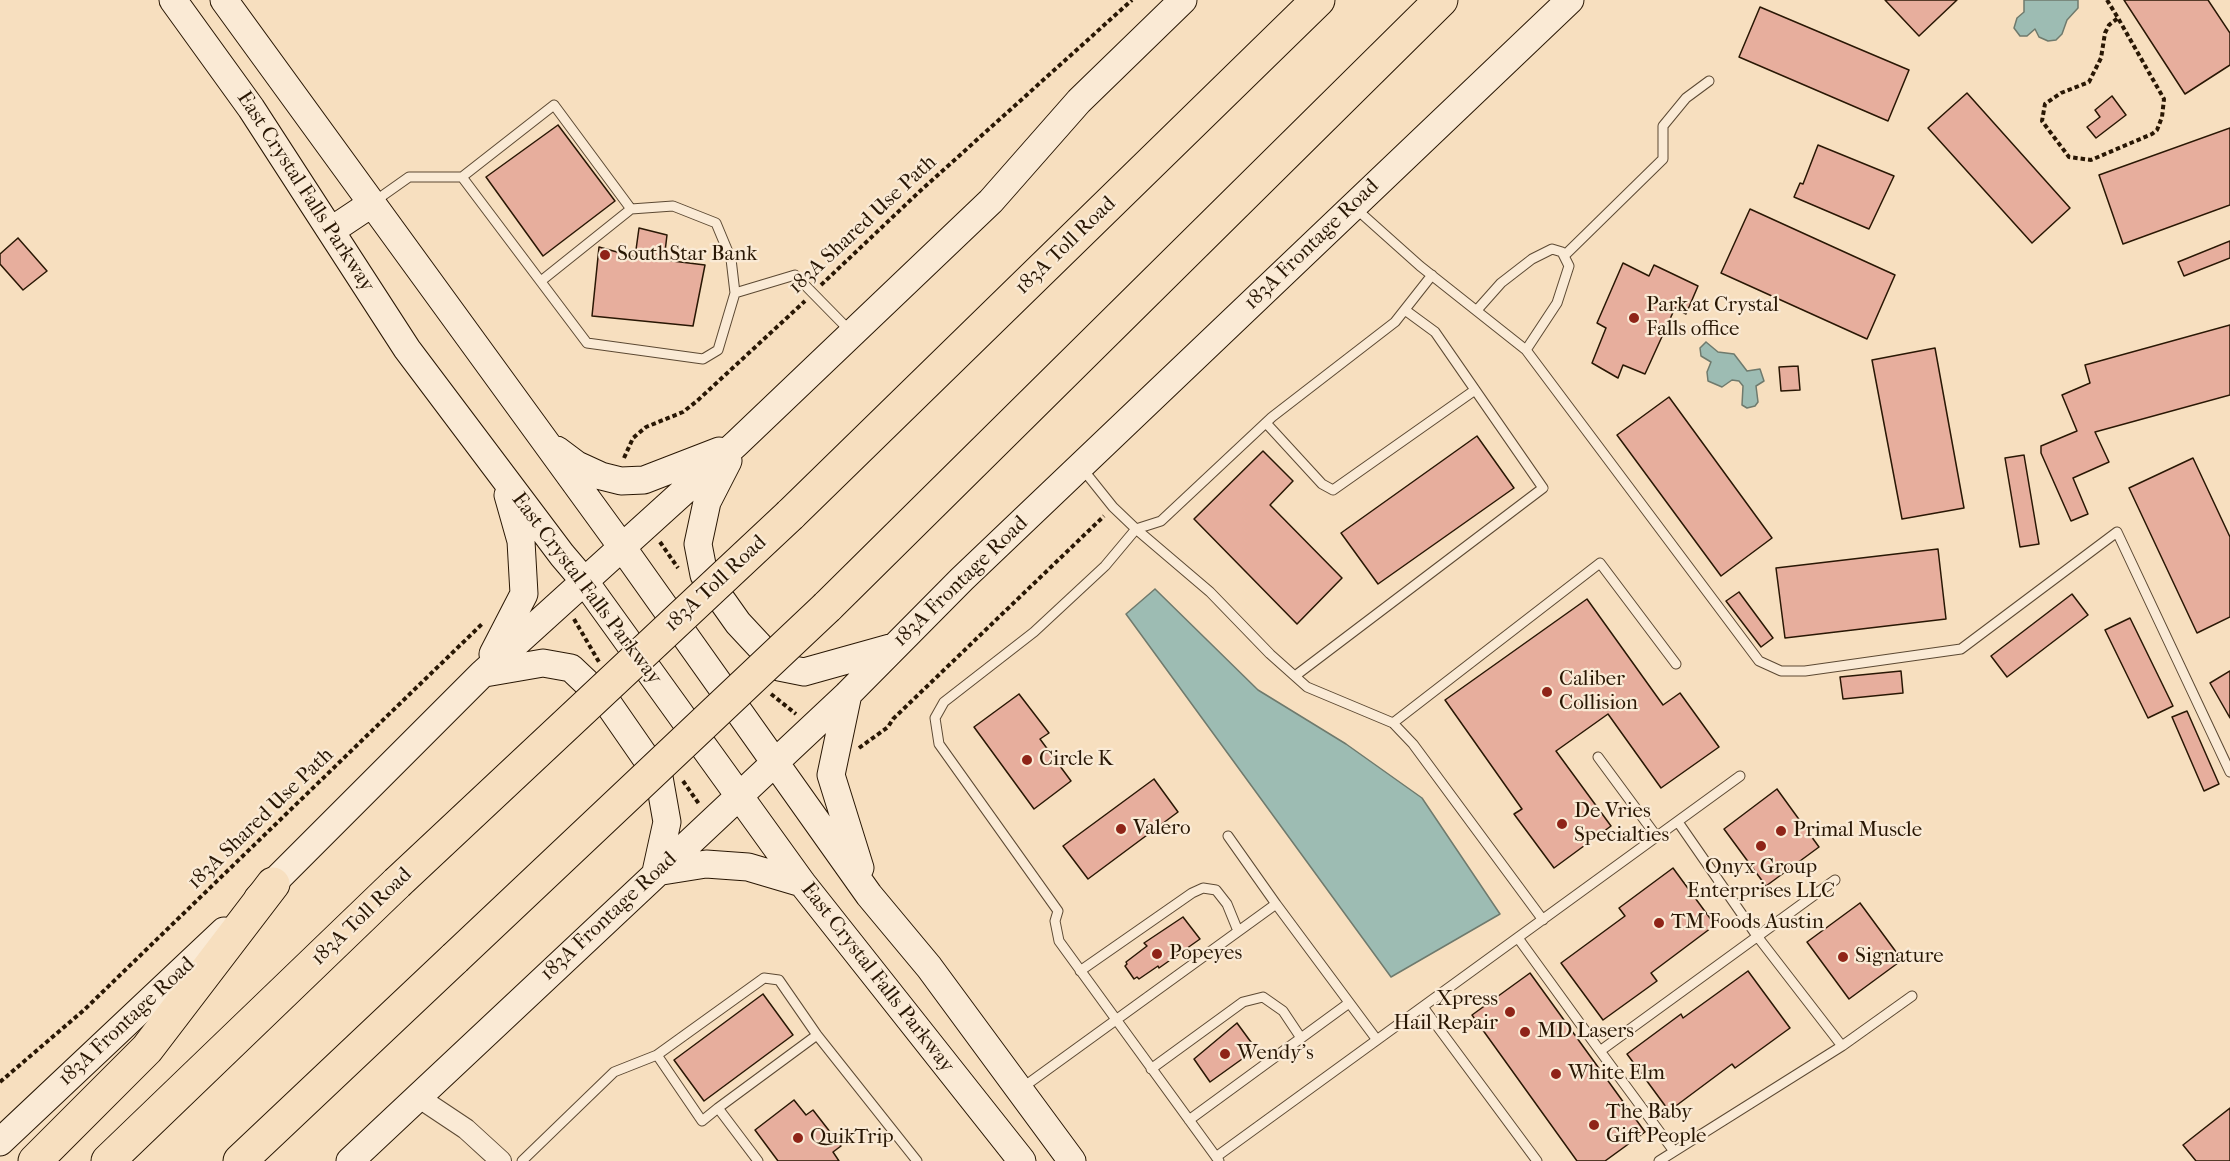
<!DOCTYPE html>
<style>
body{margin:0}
canvas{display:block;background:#f7dfbf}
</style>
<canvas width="2230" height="1161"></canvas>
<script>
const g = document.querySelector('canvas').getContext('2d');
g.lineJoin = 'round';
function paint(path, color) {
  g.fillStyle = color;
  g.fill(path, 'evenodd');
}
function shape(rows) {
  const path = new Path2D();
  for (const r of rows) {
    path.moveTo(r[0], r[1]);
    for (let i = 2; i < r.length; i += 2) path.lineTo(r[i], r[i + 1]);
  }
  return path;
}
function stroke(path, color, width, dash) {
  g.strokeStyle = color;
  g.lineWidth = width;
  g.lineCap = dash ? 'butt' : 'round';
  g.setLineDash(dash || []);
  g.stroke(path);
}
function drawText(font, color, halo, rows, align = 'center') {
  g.font = font + ' "IM FELL French Canon",serif';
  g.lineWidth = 4.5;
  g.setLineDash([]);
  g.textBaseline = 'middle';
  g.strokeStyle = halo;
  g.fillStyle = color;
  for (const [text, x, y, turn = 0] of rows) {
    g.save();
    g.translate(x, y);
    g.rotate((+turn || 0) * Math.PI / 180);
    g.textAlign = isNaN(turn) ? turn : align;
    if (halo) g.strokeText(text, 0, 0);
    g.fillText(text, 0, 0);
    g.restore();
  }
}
const water = shape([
 [2024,0,2078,0,2078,8,2067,20,2062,34,2056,40,2048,41,2039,37,2035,29,2027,36,2020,36,2014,28,2017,18,2024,12,2024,0],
 [1706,342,1718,352,1734,354,1747,371,1760,369,1764,381,1756,386,1758,402,1755,406,1747,408,1742,405,1743,386,1739,381,1732,380,1722,387,1708,381,1707,372,1711,362,1701,356,1700,348,1706,342],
 [1155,589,1258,690,1346,744,1422,798,1500,914,1391,977,1126,614,1155,589]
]);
paint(water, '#9dbcb3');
stroke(water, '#6f7a6d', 1.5);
const building = shape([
 [1885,0,1957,0,1919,36,1885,0],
 [2124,0,2208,0,2230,33,2230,65,2185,94,2124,0],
 [1760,7,1909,70,1888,121,1739,57,1760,7],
 [1967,93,2070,208,2032,243,1928,128,1967,93],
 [2112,96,2126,115,2096,138,2087,127,2100,117,2095,110,2112,96],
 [558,125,615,201,543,256,486,177,558,125],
 [2230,128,2230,205,2123,244,2099,175,2230,128],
 [1818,145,1894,176,1869,229,1794,197,1800,183,1803,184,1818,145],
 [1750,209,1895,275,1867,339,1721,273,1750,209],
 [639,228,667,235,664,260,705,265,693,326,592,316,599,247,635,257,639,228],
 [18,238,47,271,23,290,0,264,0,254,18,238],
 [2230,241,2230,258,2184,276,2178,262,2230,241],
 [1623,263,1649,276,1654,265,1698,286,1686,314,1675,308,1645,374,1623,365,1618,378,1592,363,1606,328,1597,323,1623,263],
 [2230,325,2230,395,2095,432,2109,462,2073,478,2088,514,2071,521,2041,453,2041,446,2077,431,2062,395,2090,383,2085,365,2230,325],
 [1935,348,1964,508,1902,519,1872,360,1935,348],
 [1798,366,1800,390,1781,391,1779,367,1798,366],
 [1669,397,1772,538,1721,576,1617,435,1669,397],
 [1477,436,1514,488,1378,584,1341,533,1477,436],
 [1263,451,1293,481,1270,505,1342,578,1297,624,1194,519,1263,451],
 [2024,455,2039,544,2020,547,2005,458,2024,455],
 [2193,458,2230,537,2230,617,2197,633,2129,488,2193,458],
 [1938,549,1946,619,1785,638,1776,568,1938,549],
 [1739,592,1773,638,1761,647,1726,601,1739,592],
 [2072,594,2088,615,2007,677,1991,656,2072,594],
 [1587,599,1663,705,1680,693,1719,747,1661,788,1608,714,1556,751,1611,826,1554,868,1514,814,1522,809,1445,700,1587,599],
 [2130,618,2173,706,2148,718,2105,630,2130,618],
 [1901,671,1903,693,1843,699,1840,677,1901,671],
 [2230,671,2230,718,2210,683,2230,671],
 [1019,694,1049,733,1040,739,1071,781,1034,809,974,727,1019,694],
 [2187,711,2219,784,2204,791,2172,717,2187,711],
 [1154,779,1178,812,1088,879,1063,846,1154,779],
 [1777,789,1819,847,1766,886,1724,829,1777,789],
 [1673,868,1715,925,1651,973,1657,981,1603,1020,1561,963,1625,916,1619,908,1673,868],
 [1860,903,1902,960,1849,999,1807,942,1860,903],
 [1183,917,1200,939,1159,968,1158,966,1139,979,1137,977,1134,979,1125,966,1127,964,1126,962,1147,946,1144,943,1183,917],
 [1748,971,1790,1028,1735,1068,1732,1064,1669,1111,1627,1054,1681,1014,1683,1018,1748,971],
 [1530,973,1645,1132,1605,1161,1577,1161,1472,1015,1530,973],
 [763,994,793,1035,704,1101,674,1060,763,994],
 [1237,1023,1256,1049,1210,1082,1194,1059,1237,1023],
 [794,1100,806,1115,813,1110,841,1146,833,1152,839,1161,778,1161,755,1130,794,1100],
 [2230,1108,2230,1161,2196,1161,2183,1145,2230,1108]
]);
paint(building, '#e7ae9d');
stroke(building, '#291704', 1.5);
const lane = shape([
 [462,177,554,105,631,209,673,206,716,223,731,259,735,293],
 [375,201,409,177,462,177,587,343,703,359,718,350,735,293,795,275,851,332],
 [1354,207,1420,266,1526,350,1759,661,1781,671,1805,671,1961,649,2117,532,2230,772],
 [1565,255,1663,159,1663,126,1686,98,1709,81],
 [541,281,631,209],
 [1477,310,1501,283,1532,259,1552,249,1562,252,1569,266,1557,303,1526,350],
 [1266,423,1322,484,1333,490,1475,390],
 [1081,467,1113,507,1136,529,1105,566,1034,632,944,702,935,718,939,744,1058,911,1055,921,1059,941,1219,1161],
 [1136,529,1210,592,1270,654,1307,687,1393,723,1600,563,1676,664],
 [1136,529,1161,521,1272,417,1395,322,1432,275],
 [1295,676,1543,488,1435,332,1405,310],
 [1393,723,1413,744,1543,920],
 [1598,757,1657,837],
 [1678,822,1757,936,1842,1046],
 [1276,904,1377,1040],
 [1518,938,1600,1051],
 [1080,971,1192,893,1203,888,1216,890,1227,904,1238,931],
 [1423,1007,1537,1161],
 [657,1055,764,978,779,980,817,1035,917,1161],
 [1151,1069,1243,1002,1263,997,1283,1011,1301,1038],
 [1022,1088,1276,904,1228,836],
 [1189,1120,1349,1003],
 [1673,1150,1600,1051,1835,880],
 [1216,1157,1740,776],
 [522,1161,614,1072,657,1055,702,1121,718,1108],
 [758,1161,718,1108,817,1035],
 [1659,1161,1842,1046,1912,996]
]);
const street = shape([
 [418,1097,466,1129,501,1161]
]);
const secondary = shape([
 [173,0,251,108,407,349,562,555,585,582,802,883,1022,1161],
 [224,0,622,547,869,895,929,967,1072,1161],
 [332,230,371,204],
 [557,450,577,465,601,476,621,481,644,480,719,451],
 [728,461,707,502,698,544,704,575,738,623,779,667,804,672,890,648],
 [493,654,524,594,521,541,508,495],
 [485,673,543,663,571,668,607,702,659,777,667,822,656,872],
 [848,694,831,775,860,868],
 [656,872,706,864,748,867,802,883],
 [258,898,482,674,736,444,991,201,1079,101,1183,0],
 [0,1142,224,931],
 [350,1161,848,694,962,579,1570,0]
]);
const highway = shape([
 [790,515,1318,0],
 [827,607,1441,0],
 [35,1161,147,1049,273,884],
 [108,1161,397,883],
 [240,1161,455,958]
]);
stroke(lane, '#5c4933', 11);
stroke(street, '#5c4933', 22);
stroke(secondary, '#291704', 29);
stroke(highway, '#291704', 35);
stroke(shape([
 [2107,0,2118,18,2164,99,2162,117,2157,130,2152,134,2091,160,2069,157,2042,121,2045,104,2061,93,2089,82,2101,58,2105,33,2109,25,2118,18],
 [821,285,919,192,1132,0],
 [624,458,633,438,646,427,683,412,697,401,805,301],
 [660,542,678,568],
 [574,619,599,662],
 [771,694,796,714],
 [859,748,888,727,893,719,1104,516],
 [683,781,699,804],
 [0,1082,84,1010,482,624]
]), '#291704', 4, [4.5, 3]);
stroke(lane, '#faead5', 9);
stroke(street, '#faead5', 20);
stroke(secondary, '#faead5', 27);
stroke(highway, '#f7dfbf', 33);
const highwayBridge = shape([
 [397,883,790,515],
 [455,958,827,607]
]);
stroke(highwayBridge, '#291704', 35, []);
stroke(highwayBridge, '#f7dfbf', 33);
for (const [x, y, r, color] of [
 [605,255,6,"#8f2418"],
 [1634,318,6,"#8f2418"],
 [1547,692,6,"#8f2418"],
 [1027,760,6,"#8f2418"],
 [1562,824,6,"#8f2418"],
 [1121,829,6,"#8f2418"],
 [1781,831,6,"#8f2418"],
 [1761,846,6,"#8f2418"],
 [1659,923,6,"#8f2418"],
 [1157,954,6,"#8f2418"],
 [1843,957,6,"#8f2418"],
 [1510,1012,6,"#8f2418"],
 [1525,1032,6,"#8f2418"],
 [1225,1054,6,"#8f2418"],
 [1556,1074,6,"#8f2418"],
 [1594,1125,6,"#8f2418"],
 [798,1138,6,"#8f2418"]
]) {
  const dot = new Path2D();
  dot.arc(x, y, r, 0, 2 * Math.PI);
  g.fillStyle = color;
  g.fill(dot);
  stroke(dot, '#faead5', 2);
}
drawText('21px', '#291704', '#faead5', [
 ["East Crystal Falls Parkway",305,192,57],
 ["183A Shared Use Path",863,225,-43],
 ["183A Frontage Road",1312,245,-44],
 ["183A Toll Road",1066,246,-44],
 ["183A Frontage Road",961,582,-44],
 ["183A Toll Road",716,584,-43],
 ["East Crystal Falls Parkway",586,589,53],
 ["183A Shared Use Path",261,819,-44],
 ["183A Toll Road",362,917,-44],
 ["183A Frontage Road",609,917,-43],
 ["East Crystal Falls Parkway",877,978,52],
 ["183A Frontage Road",127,1022,-43]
]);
drawText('21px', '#291704', '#faead5', [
 ["SouthStar Bank",617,255],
 ["Park at Crystal",1646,306],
 ["Falls office",1646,330],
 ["Caliber",1559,680],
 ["Collision",1559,704],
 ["Circle K",1039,760],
 ["De Vries",1574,812],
 ["Specialties",1574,836],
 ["Valero",1133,829],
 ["Primal Muscle",1793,831],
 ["Onyx Group",1761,868,"center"],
 ["Enterprises LLC",1761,892,"center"],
 ["TM Foods Austin",1671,923],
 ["Popeyes",1169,954],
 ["Signature",1855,957],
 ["Xpress",1498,1000,"right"],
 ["Hail Repair",1498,1024,"right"],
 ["MD Lasers",1537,1032],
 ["Wendy's",1237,1054],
 ["White Elm",1568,1074],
 ["The Baby",1606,1113],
 ["Gift People",1606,1137],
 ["QuikTrip",810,1138]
], 'left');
</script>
